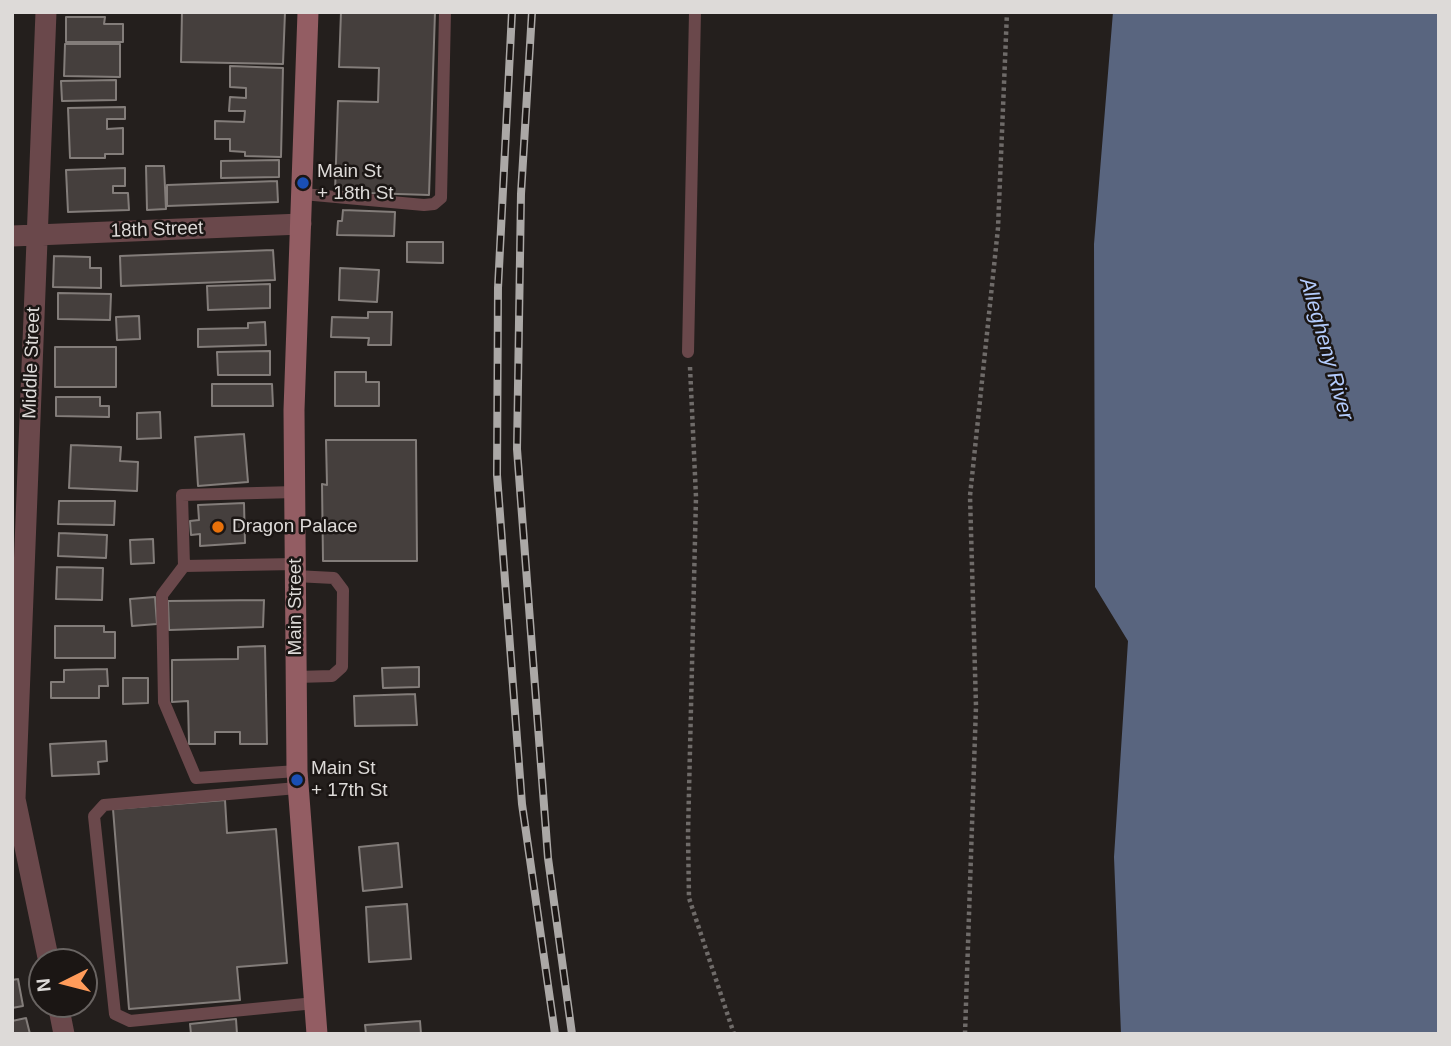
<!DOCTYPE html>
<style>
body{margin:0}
#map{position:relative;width:1451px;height:1046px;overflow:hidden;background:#241f1d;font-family:Arial,sans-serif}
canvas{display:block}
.frame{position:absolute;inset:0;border:14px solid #dddad8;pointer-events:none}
.north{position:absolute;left:28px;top:948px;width:70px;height:70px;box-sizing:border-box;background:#1b1614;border:2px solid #696462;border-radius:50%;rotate:264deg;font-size:19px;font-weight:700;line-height:28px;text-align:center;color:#dddad8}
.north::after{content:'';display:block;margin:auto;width:24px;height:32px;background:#ff9b5a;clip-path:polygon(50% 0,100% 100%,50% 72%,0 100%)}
</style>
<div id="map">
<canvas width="1451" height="1046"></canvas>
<div class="frame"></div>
<div class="north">N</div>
</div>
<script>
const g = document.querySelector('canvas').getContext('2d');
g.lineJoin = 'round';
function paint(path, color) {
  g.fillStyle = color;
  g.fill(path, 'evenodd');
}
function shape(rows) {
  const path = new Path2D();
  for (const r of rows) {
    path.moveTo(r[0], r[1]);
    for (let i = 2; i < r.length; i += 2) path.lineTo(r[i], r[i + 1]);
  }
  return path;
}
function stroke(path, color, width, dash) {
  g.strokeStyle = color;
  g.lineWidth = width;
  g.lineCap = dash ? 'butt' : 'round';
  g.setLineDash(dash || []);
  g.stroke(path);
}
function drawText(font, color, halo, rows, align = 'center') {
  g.font = font + ' Arial,sans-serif';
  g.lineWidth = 5;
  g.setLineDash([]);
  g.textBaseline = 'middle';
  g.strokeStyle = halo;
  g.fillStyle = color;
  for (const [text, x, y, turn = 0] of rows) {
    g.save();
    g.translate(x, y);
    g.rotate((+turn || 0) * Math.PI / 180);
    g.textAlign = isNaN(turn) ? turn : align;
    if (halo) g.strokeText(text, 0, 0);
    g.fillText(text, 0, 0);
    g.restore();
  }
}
paint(shape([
 [1113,12,1439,12,1439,1034,1121,1034,1114,857,1128,641,1095,587,1094,244]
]), '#59657f');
const building = shape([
 [182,12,285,12,283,64,181,62,182,12],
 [341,12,435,12,429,195,335,192,338,101,378,102,379,68,339,67,341,12],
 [66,17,105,17,104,24,123,24,123,42,66,42,66,17],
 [65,44,120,44,120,77,64,76,65,44],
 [230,66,283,68,281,157,245,156,245,152,230,151,230,139,215,139,215,121,244,122,245,111,229,111,230,97,246,98,246,88,230,87,230,66],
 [116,80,116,100,62,101,61,81,116,80],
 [125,107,125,119,107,119,107,129,123,128,123,154,105,154,105,158,70,158,68,108,125,107],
 [279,160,279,177,221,178,221,161,279,160],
 [146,166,164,166,166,209,147,210,146,166],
 [125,168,125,186,113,186,113,193,128,193,129,210,68,212,66,170,125,168],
 [277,181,278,202,167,206,167,185,277,181],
 [343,210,395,212,394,236,337,235,338,221,342,221,343,210],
 [407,242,443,242,443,263,407,262,407,242],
 [273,250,275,280,121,286,120,256,273,250],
 [54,256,90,257,90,268,101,268,101,288,53,287,54,256],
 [340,268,379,270,377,302,339,300,340,268],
 [270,284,270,308,208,310,207,286,270,284],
 [58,293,111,294,110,320,58,319,58,293],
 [368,312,392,312,391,345,368,345,369,338,331,337,332,317,368,318,368,312],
 [139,316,140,339,117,340,116,317,139,316],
 [265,322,266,345,198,347,198,329,248,328,248,323,265,322],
 [55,347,116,347,116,387,55,387,55,347],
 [270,351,270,375,218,375,217,352,270,351],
 [335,372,366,372,366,382,379,382,379,406,335,406,335,372],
 [212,384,272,384,273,406,212,406,212,384],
 [56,397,100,397,100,406,109,406,109,417,56,416,56,397],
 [160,412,161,438,137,439,137,413,160,412],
 [244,434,248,482,198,486,195,437,244,434],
 [326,440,416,440,417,561,323,561,322,484,327,485,326,440],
 [71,445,121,447,120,461,138,462,137,491,69,488,71,445],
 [59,501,115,501,114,525,58,524,59,501],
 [244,503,245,543,200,546,200,534,191,535,190,521,199,520,198,505,244,503],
 [59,533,107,535,106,558,58,556,59,533],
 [153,539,154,563,131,564,130,540,153,539],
 [57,567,103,568,102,600,56,599,57,567],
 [155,597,157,624,132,626,130,599,155,597],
 [264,600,263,627,169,630,168,601,264,600],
 [55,626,104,626,104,632,115,632,115,658,55,658,55,626],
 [265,646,267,744,240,744,240,732,215,732,215,744,189,744,188,701,172,702,172,660,238,659,238,647,265,646],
 [419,667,419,687,383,688,382,668,419,667],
 [107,669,108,686,99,686,99,698,51,698,51,682,64,682,64,670,107,669],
 [123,678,148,678,148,703,123,704,123,678],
 [415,694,417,725,355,726,354,696,415,694],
 [106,741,107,761,98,762,99,774,52,776,50,744,106,741],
 [225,800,227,833,276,829,287,963,237,967,240,1000,129,1009,113,809,225,800],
 [398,843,402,887,363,891,359,847,398,843],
 [407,904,411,959,369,962,366,907,407,904],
 [18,979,23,1006,12,1008,12,980,18,979],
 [26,1018,30,1034,12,1034,12,1021,26,1018],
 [236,1019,237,1034,191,1034,190,1024,236,1019],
 [420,1021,421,1034,366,1034,365,1025,420,1021]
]);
paint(building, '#453f3d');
stroke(building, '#837d7a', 2);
stroke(shape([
 [690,367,696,497,688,834,689,898,734,1034],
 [965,1034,976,706,970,496,998,228,1007,12]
]), '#6f6b69', 4.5, [3.5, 3.5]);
stroke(shape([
 [303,194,424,205,434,204,441,198,445,12],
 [688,352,695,12],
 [295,492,182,495,184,566,295,564],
 [184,566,162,595,164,702,196,778,297,771],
 [295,576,334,578,343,590,342,667,332,676,296,677],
 [297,788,104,805,94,816,115,1014,130,1021,315,1003]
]), '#6a484b', 12);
stroke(shape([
 [46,12,15,799,49,962],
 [12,236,301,224],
 [58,1004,64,1034]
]), '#6a484b', 21);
stroke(shape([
 [308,12,294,410,297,771,317,1034]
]), '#935d63', 21);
const rail = shape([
 [512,12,498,288,497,475,522,804,555,1034],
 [532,12,521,194,517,449,548,858,572,1034]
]);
stroke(rail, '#aba8a6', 8);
stroke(rail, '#1b1614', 5, [16]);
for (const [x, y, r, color] of [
 [303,183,7,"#1a4fb4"],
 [218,527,7,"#e8710a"],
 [297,780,7,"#1a4fb4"]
]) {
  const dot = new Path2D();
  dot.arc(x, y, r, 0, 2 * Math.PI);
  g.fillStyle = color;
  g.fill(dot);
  stroke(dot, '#1b1614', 2.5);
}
drawText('19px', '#dddad8', '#1b1614', [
 ["Main St",317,172],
 ["+ 18th St",317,194],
 ["Dragon Palace",232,527],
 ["Main St",311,769],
 ["+ 17th St",311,791]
], 'left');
drawText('19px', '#dddad8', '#1b1614', [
 ["18th Street",157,230,-2],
 ["Middle Street",32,363,-88],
 ["Main Street",296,607,-90]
]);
drawText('italic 21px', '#b4ccfd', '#1b1614', [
 ["Allegheny River",1326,349,74]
]);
</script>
